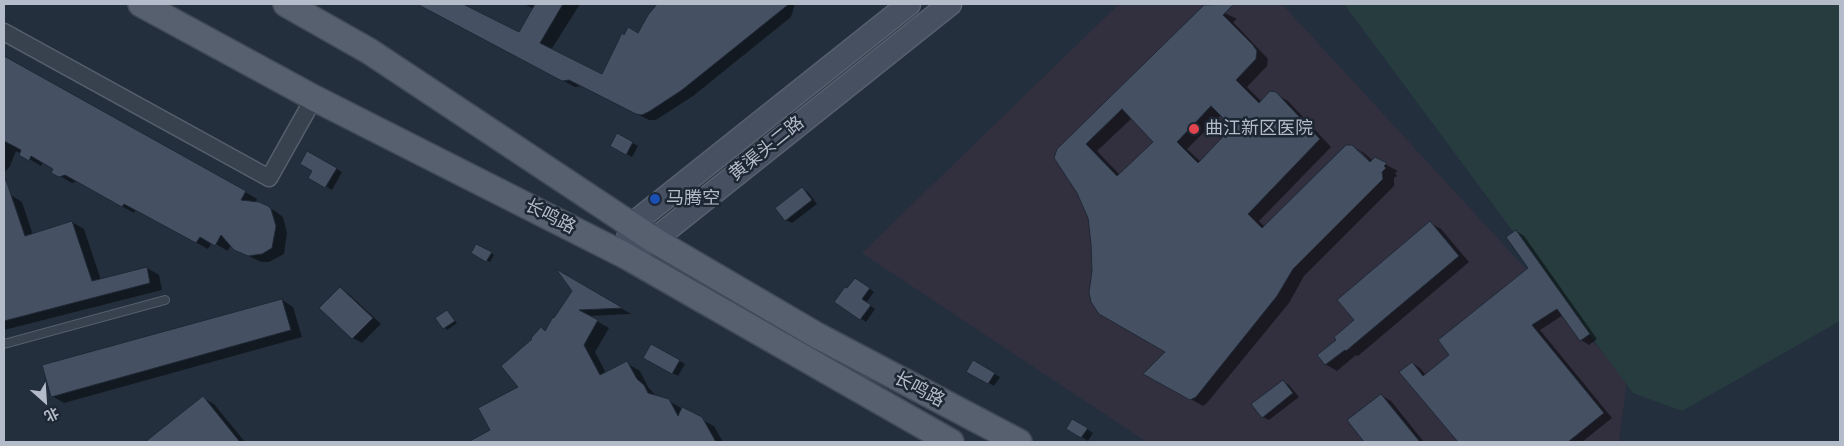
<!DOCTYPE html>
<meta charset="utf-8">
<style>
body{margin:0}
#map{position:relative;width:1844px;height:446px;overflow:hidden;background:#242f3e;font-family:"Space Grotesk","Noto Sans SC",sans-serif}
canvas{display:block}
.frame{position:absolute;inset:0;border:5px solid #b4bcc9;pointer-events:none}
.north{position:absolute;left:20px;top:376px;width:50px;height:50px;-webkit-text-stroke:4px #1d2633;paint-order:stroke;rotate:154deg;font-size:14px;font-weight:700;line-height:20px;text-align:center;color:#b4bcc9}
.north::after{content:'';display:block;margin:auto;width:18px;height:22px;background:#b4bcc9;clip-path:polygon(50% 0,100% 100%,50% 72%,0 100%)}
</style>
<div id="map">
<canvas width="1844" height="446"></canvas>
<div class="frame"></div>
<div class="north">北</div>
</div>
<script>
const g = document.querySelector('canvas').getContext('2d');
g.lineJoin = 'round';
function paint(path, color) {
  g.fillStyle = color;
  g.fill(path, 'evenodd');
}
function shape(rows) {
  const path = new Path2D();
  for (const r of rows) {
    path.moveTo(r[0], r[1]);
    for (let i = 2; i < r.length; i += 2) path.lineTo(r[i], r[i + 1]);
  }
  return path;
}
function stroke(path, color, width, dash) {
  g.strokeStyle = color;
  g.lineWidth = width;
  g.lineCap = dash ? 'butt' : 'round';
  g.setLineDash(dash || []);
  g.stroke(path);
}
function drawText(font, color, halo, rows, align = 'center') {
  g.font = font + ' "Space Grotesk","Noto Sans SC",sans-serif';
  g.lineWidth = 5;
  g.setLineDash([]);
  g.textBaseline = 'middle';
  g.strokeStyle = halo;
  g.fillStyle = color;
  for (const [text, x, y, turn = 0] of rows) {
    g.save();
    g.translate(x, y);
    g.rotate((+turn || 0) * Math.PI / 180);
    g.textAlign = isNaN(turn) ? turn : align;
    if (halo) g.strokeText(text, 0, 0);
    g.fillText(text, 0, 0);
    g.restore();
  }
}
paint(shape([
 [1119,4,1282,4,1627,379,1619,442,1147,442,862,253]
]), '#32303f');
paint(shape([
 [1344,4,1840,4,1840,321,1682,411,1633,393]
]), '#263c3f');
paint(shape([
 [419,4,461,4,520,34,534,9,526,5,527,4,580,4,551,50,602,76,625,36,639,34,649,16,658,4,795,4,791,17,693,96,656,120,649,120,582,86,575,87],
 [1209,6,1237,19,1233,22,1268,59,1267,66,1247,87,1262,102,1275,93,1288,101,1331,147,1259,221,1265,227,1352,146,1364,153,1373,161,1375,159,1398,171,1395,173,1397,176,1394,178,1394,186,1304,276,1289,303,1207,403,1203,406,1145,373,1167,352,1093,271,1093,244,1089,218,1079,192,1055,157],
 [1221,115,1234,127,1201,162,1187,149],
 [1132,118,1155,142,1120,175,1097,151],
 [1357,151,1360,151,1375,166,1373,168],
 [4,60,9,61,245,192,257,199,255,203,263,204,275,211,283,217,287,233,284,254,269,262,261,262,241,252,231,244,228,251,212,242,208,249,136,210,134,213,77,181,72,183,53,172,55,168,43,162,41,166,16,151,10,166,4,173],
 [618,135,638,146,632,157,612,146],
 [308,152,342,172,332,190,310,177,314,171],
 [802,189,808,192,817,204,792,223,786,220],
 [11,195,22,202,33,235,72,222,84,229,101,280,147,268,159,275,162,290,4,330,4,198],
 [1430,223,1441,229,1469,262,1358,356,1356,355,1337,371,1325,364,1338,340,1355,320],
 [1516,231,1524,236,1597,339,1589,345,1581,340,1563,315,1540,330,1612,418,1582,442,1459,442,1401,372,1412,363,1420,368,1426,375,1451,355,1530,268],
 [476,245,494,255,490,262,472,253],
 [561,273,631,314,588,316,609,328,595,352,606,373,628,364,640,371,648,387,657,397,669,401,681,408,682,410,714,426,723,442,470,442,492,430,520,388,546,332,573,291],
 [861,282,874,292,866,303,875,309,866,322,836,301,848,290],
 [340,288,349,294,381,324,362,343,353,338,321,308],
 [282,300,293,307,302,337,64,403,52,396],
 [447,311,457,323,447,330,437,318],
 [652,346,685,364,678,376,645,358],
 [973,362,1000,377,994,386,968,371],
 [1283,381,1289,385,1299,397,1269,420,1263,417],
 [1381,395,1391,401,1424,442,1366,442,1349,421],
 [203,398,214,404,245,442,147,442],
 [1073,420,1093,433,1088,441,1068,428]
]), '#0007');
const building = shape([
 [417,4,463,4,519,32,535,4,563,4,540,43,602,74,622,33,624,35,628,27,638,33,648,15,657,4,789,4,682,90,650,111,642,115,636,114,569,80,562,81,417,4],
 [1234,4,1223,15,1253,45,1257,51,1256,59,1236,80,1259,103,1270,91,1276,92,1320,139,1248,214,1262,228,1346,145,1352,145,1370,162,1375,157,1387,163,1384,166,1386,168,1382,172,1383,179,1293,269,1277,296,1196,397,1190,400,1143,374,1165,352,1099,314,1091,302,1089,292,1092,271,1091,244,1088,218,1077,193,1054,158,1057,149,1204,5,1234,4],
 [1211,106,1232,127,1198,163,1177,142,1211,106],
 [1122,109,1153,142,1117,176,1086,144,1122,109],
 [4,56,246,191,241,200,259,202,268,206,271,209,276,226,272,248,262,254,248,256,234,250,221,235,215,246,200,237,196,243,124,204,122,207,65,175,59,177,51,173,53,169,31,156,29,161,19,155,21,150,4,141,4,56],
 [617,133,633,142,626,155,610,146,617,133],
 [307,151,337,168,325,188,308,178,312,171,300,164,307,151],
 [4,180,6,180,25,236,72,221,92,281,147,267,150,283,4,321,4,180],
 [802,187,812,200,785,221,775,208,802,187],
 [1430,221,1459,256,1346,351,1345,350,1325,365,1317,355,1336,340,1334,337,1354,320,1337,300,1430,221],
 [1516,230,1590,334,1580,341,1557,309,1532,325,1604,413,1568,442,1458,442,1399,372,1412,362,1423,376,1449,355,1438,340,1528,268,1506,237,1516,230],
 [476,244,492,252,486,262,471,253,476,244],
 [556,269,623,308,579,310,598,320,584,345,600,375,627,361,637,379,644,385,648,393,669,399,678,416,682,407,702,417,716,442,468,442,490,430,478,408,518,387,501,366,532,339,531,338,541,327,545,331,553,317,554,318,572,291,556,269],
 [855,278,870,288,862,299,871,305,860,320,834,302,845,287,847,288,855,278],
 [340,287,373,318,352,339,319,308,340,287],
 [282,299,291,330,51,397,42,365,282,299],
 [447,310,455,321,443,329,435,318,447,310],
 [651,344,680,360,672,374,643,358,651,344],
 [973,360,995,373,988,384,966,372,973,360],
 [1283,380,1293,393,1262,418,1251,404,1283,380],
 [1381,394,1420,442,1364,442,1347,420,1381,394],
 [203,396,240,442,145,442,203,396],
 [1072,419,1088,428,1081,438,1066,429,1072,419]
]);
paint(building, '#455162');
stroke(building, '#1f2835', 1);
const service = shape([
 [4,344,165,300]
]);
const minor = shape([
 [4,32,269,178,314,98]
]);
const secondary = shape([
 [628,241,630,226,909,4],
 [626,256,654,240,950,4]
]);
const primary = shape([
 [141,4,314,98,626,256,951,442],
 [286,4,369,51,654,240,818,336,1019,442]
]);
stroke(service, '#565f6c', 10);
stroke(minor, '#565f6c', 19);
stroke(secondary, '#565f6c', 25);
stroke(primary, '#414a57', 28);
stroke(service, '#38414e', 8);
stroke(minor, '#38414e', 16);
stroke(secondary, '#465061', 22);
stroke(primary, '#56606e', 25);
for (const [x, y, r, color] of [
 [1194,129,6,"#e0444e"],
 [655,199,6,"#1a4fb4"]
]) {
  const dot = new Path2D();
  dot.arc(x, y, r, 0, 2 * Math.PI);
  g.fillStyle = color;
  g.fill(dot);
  stroke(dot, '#1d2633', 2);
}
drawText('18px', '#b4bcc9', '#1d2633', [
 ["曲江新区医院",1205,129],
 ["马腾空",666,199]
], 'left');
drawText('18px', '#b4bcc9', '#1d2633', [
 ["黄渠头二路",767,149,-39],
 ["长鸣路",550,217,27],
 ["长鸣路",919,390,28]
]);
</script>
